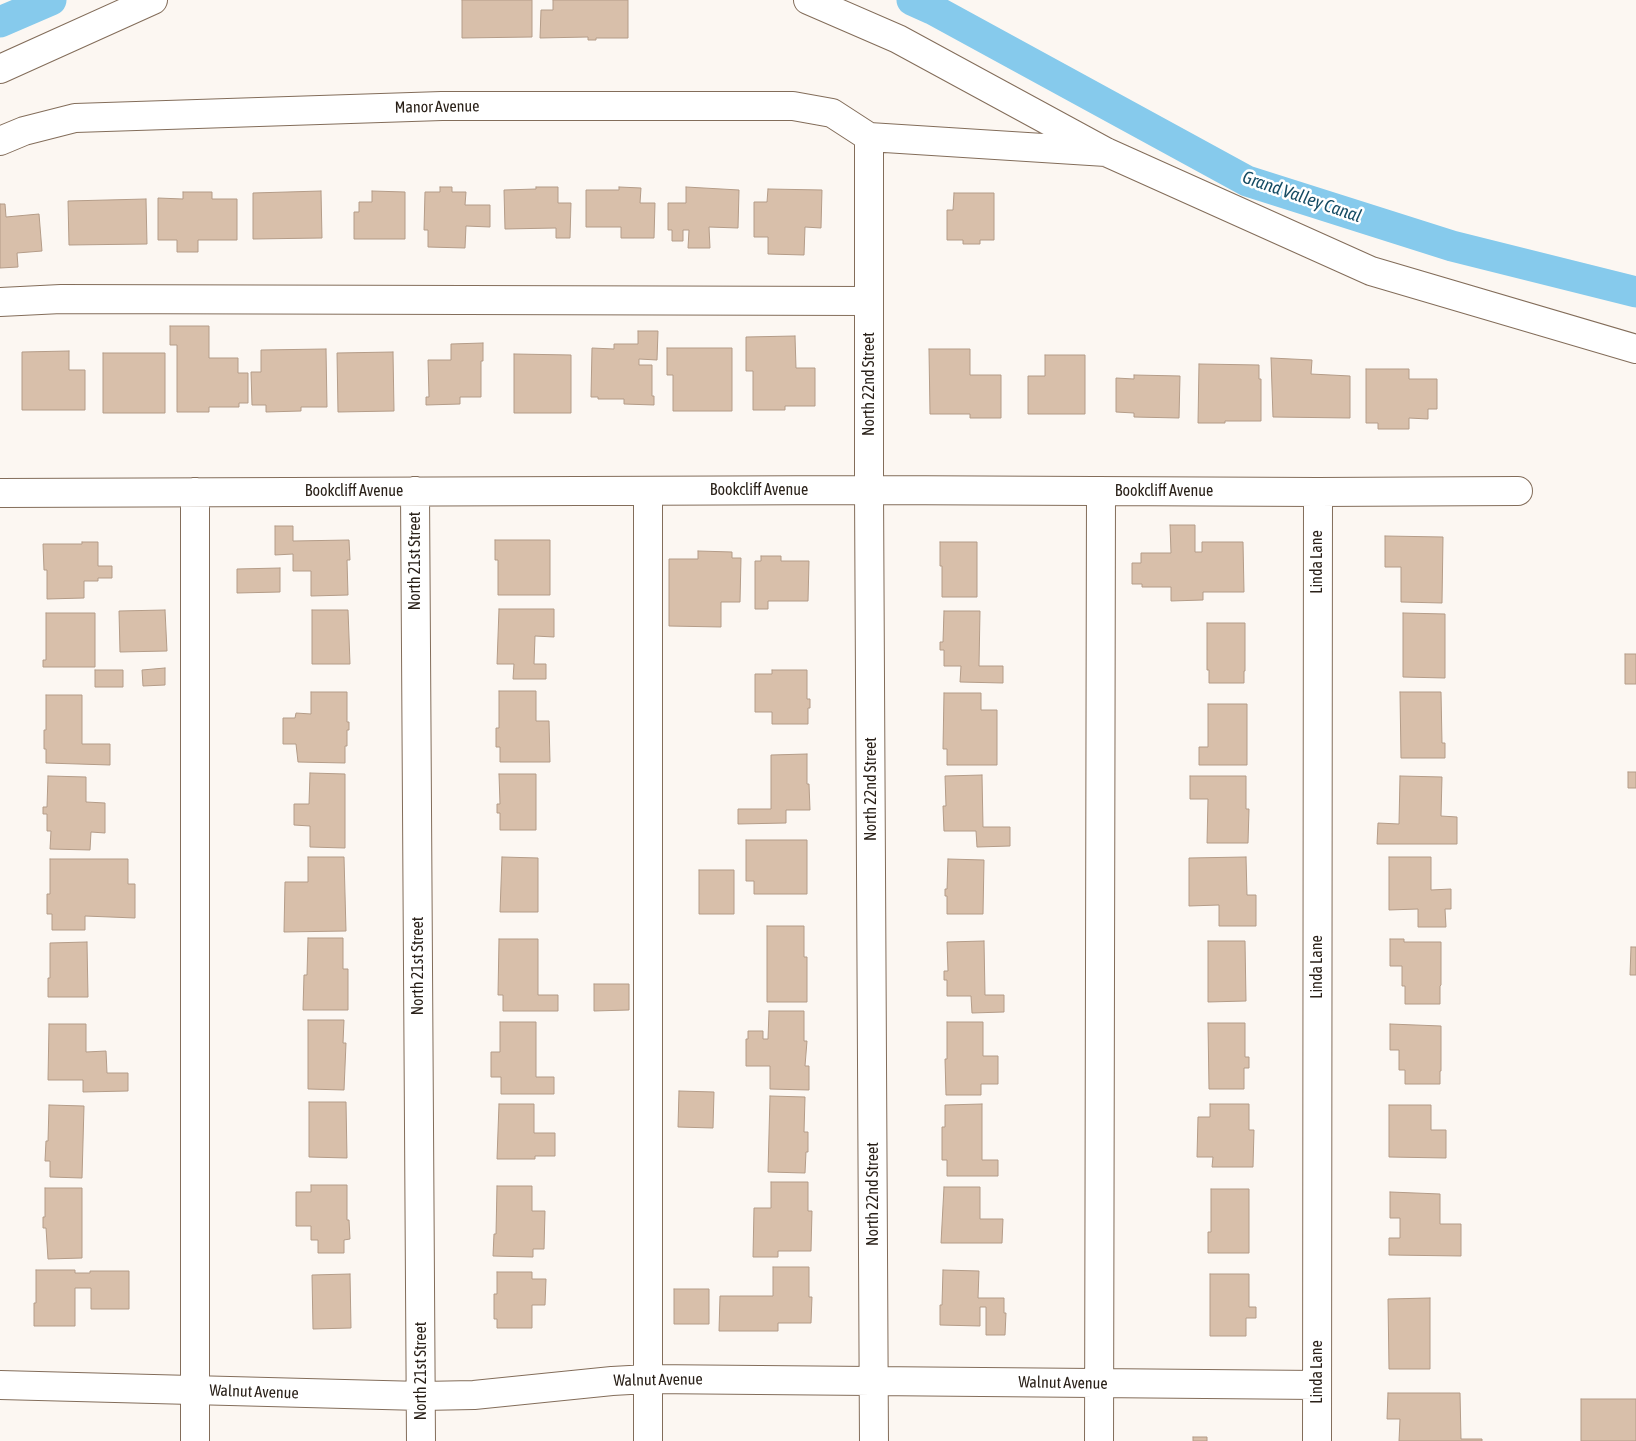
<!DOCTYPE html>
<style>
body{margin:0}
canvas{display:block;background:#fcf7f2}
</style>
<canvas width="1636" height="1441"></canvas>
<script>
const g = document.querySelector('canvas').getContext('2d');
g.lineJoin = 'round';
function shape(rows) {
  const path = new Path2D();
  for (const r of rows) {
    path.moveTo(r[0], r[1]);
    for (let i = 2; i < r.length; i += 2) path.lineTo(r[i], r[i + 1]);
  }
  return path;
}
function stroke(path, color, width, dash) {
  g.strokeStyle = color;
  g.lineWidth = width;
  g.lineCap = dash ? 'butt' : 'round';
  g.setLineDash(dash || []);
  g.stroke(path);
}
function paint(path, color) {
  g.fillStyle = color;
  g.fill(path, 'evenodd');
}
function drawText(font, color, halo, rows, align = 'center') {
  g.font = font + ' "Asap Condensed",sans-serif';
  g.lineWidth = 5;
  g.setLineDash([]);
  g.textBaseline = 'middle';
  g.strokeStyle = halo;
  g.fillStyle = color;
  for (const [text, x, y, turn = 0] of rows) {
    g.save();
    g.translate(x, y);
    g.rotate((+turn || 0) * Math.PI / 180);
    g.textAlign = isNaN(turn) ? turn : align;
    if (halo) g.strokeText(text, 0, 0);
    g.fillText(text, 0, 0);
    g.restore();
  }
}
stroke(shape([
 [912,0,932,9,1247,181,1452,246,1636,292],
 [0,22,51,0]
]), '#86caec', 31);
const building = shape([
 [462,0,532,0,532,37,462,38,462,0],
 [553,0,628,0,628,38,596,38,596,40,588,40,588,37,540,38,541,10,553,10,553,0],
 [440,187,452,187,452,192,466,192,465,205,490,205,490,227,466,226,465,248,428,247,428,230,424,230,425,192,440,192,440,187],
 [536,187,558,187,558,203,571,203,570,238,556,238,556,228,505,229,504,190,536,189,536,187],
 [619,187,641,188,640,203,655,203,654,238,621,238,621,227,586,227,586,190,619,190,619,187],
 [686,187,739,190,738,228,709,227,710,248,688,248,689,230,683,230,683,241,672,241,672,230,668,230,668,203,686,203,686,187],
 [768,189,822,190,821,228,805,227,804,255,768,254,768,237,754,237,754,202,767,202,768,189],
 [321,191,322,238,253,239,253,193,321,191],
 [372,191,405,192,405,239,354,239,354,212,359,212,359,202,372,202,372,191],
 [183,192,212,192,212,199,237,199,237,240,198,240,198,252,177,252,177,240,158,240,158,198,183,199,183,192],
 [954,193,994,193,994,240,980,240,980,244,963,244,963,240,947,240,947,210,953,210,954,193],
 [146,199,147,244,69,245,68,201,146,199],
 [0,204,5,204,6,217,39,214,42,251,17,253,18,267,0,268,0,204],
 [170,326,209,326,209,358,238,358,238,373,248,373,248,403,239,403,239,407,209,407,209,412,177,412,177,345,170,345,170,326],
 [638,331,658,331,657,360,639,359,639,365,652,365,652,396,654,396,654,405,624,404,624,399,598,399,598,397,591,397,592,348,614,349,614,344,638,344,638,331],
 [795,336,796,368,815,368,815,406,785,406,785,410,753,410,753,371,746,371,746,337,795,336],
 [483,343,483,361,481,361,481,397,460,397,460,404,426,405,426,397,429,397,428,360,451,360,451,344,483,343],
 [667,348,732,348,732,411,673,411,673,375,667,375,667,348],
 [326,349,327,407,301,407,301,411,266,412,266,405,252,405,251,372,261,372,261,350,326,349],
 [929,349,970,349,970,375,1001,375,1001,418,970,418,970,414,930,414,929,349],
 [69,351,69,370,85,370,85,410,22,410,22,352,69,351],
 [393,352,394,411,338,412,337,353,393,352],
 [103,353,165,353,165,413,103,413,103,353],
 [514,354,571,355,571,413,514,413,514,354],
 [1045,355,1085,355,1085,414,1028,414,1028,376,1045,376,1045,355],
 [1271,358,1312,360,1311,374,1350,376,1350,418,1273,417,1271,358],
 [1199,364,1259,365,1259,379,1261,379,1261,421,1225,421,1225,423,1198,423,1199,364],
 [1366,369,1409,369,1409,379,1437,379,1437,409,1428,409,1428,419,1409,418,1409,429,1378,429,1378,423,1366,423,1366,369],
 [1134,375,1180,376,1179,418,1134,417,1134,413,1116,412,1116,378,1134,379,1134,375],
 [1170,525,1195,525,1195,552,1202,552,1202,542,1243,542,1244,592,1203,592,1203,600,1171,601,1171,587,1142,587,1142,584,1132,584,1132,563,1141,563,1141,553,1171,553,1170,525],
 [275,526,293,526,293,541,349,540,350,560,347,560,348,595,311,596,311,571,293,571,293,554,275,555,275,526],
 [1385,536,1443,537,1442,603,1401,602,1401,567,1385,567,1385,536],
 [495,540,550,540,550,595,498,595,498,560,495,560,495,540],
 [82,542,98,542,98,566,112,566,112,578,98,578,98,581,84,581,84,598,47,599,47,570,44,570,43,544,82,544,82,542],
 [940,542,977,542,977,597,942,597,942,566,940,566,940,542],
 [698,551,732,552,732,558,741,558,740,602,721,602,721,627,669,626,669,559,698,559,698,551],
 [761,556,781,556,781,561,809,561,808,601,768,601,768,609,755,609,755,561,761,561,761,556],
 [280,568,280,592,237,593,237,569,280,568],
 [499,609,554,609,554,637,535,636,534,664,546,664,546,679,513,679,514,664,497,664,499,609],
 [165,610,167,651,120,652,119,611,165,610],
 [312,610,348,610,350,664,312,664,312,610],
 [944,611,980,611,979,666,1003,666,1003,683,960,682,961,666,944,666,944,650,940,650,940,642,943,642,944,611],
 [46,613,95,613,95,667,43,667,43,660,46,660,46,613],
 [1403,613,1445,614,1445,678,1403,677,1403,613],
 [1207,623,1245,623,1245,671,1244,671,1244,683,1209,683,1209,670,1207,670,1207,623],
 [1625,654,1636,654,1636,684,1625,684,1625,654],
 [165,668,165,685,143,686,142,670,165,668],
 [95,670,123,670,123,687,95,687,95,670],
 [772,670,807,670,807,699,810,699,810,708,808,708,808,724,772,724,772,712,755,712,755,674,772,674,772,670],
 [499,691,536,691,536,721,549,721,550,762,500,762,500,747,496,747,496,728,499,728,499,691],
 [311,692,347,692,347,722,349,722,349,730,347,730,347,746,345,746,345,763,298,762,296,744,283,744,283,718,295,718,296,713,311,714,311,692],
 [1400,692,1441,692,1442,743,1445,743,1445,758,1401,758,1400,692],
 [944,693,981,693,981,710,997,710,997,765,947,765,947,749,943,749,944,693],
 [46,695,82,695,82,744,110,744,110,765,46,763,46,749,44,749,44,730,46,730,46,695],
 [1208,704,1247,704,1247,765,1199,765,1199,747,1208,747,1208,704],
 [807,754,807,784,809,784,810,810,786,810,786,823,738,824,738,809,771,809,771,755,807,754],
 [1628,772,1636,772,1636,788,1628,788,1628,772],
 [310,773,345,774,345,848,310,847,310,826,294,825,294,804,309,804,310,773],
 [499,774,536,774,536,830,500,830,500,813,497,813,497,804,500,804,499,774],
 [982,775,983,827,1010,827,1010,846,977,847,976,831,944,831,943,806,946,806,945,776,982,775],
 [48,776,86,777,86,802,105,803,105,833,91,832,90,850,50,849,51,831,47,831,47,814,43,814,43,807,47,807,48,776],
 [1190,776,1246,776,1246,809,1249,809,1248,843,1207,843,1208,799,1190,799,1190,776],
 [1400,776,1442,777,1441,816,1457,817,1457,844,1377,844,1378,823,1399,824,1400,776],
 [746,840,807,840,807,894,754,894,754,881,746,881,746,840],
 [308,857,344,857,346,931,284,932,285,882,308,882,308,857],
 [502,857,538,858,538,912,500,912,502,857],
 [1246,857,1247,895,1256,895,1256,926,1219,926,1219,905,1189,906,1189,858,1246,857],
 [1389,857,1431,857,1431,890,1451,889,1451,909,1445,909,1446,927,1418,927,1418,909,1389,910,1389,857],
 [50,859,128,859,128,884,135,884,135,918,85,916,85,930,52,930,52,914,47,914,47,894,50,894,50,859],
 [948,859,984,860,983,914,947,914,947,896,945,896,945,889,947,889,948,859],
 [699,870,734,870,734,914,699,914,699,870],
 [767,926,804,926,804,957,807,957,807,1002,767,1002,767,926],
 [308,938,343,938,343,969,348,969,348,1010,303,1010,304,975,307,975,308,938],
 [499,939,538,939,538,995,558,995,558,1011,503,1011,503,995,498,995,499,939],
 [1390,939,1404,939,1404,942,1441,942,1441,985,1440,986,1440,1004,1405,1004,1405,986,1402,986,1402,966,1390,966,1390,939],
 [984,941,985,995,1004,995,1004,1012,972,1013,971,996,947,996,947,980,944,980,944,971,948,971,947,942,984,941],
 [1208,941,1245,941,1246,1001,1208,1002,1208,941],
 [87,942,88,997,48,997,48,978,50,978,50,943,87,942],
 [1631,947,1636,947,1636,975,1630,975,1631,947],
 [594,984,629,984,629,1010,594,1011,594,984],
 [769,1011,804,1011,804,1041,807,1041,805,1066,809,1066,809,1090,770,1089,770,1066,746,1066,746,1039,748,1039,748,1031,763,1031,763,1039,768,1039,769,1011],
 [308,1020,344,1020,343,1043,346,1043,344,1090,308,1089,308,1020],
 [500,1022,536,1022,536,1077,554,1077,554,1094,501,1094,501,1077,491,1077,491,1052,500,1052,500,1022],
 [947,1022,983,1022,983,1056,998,1056,998,1084,981,1084,981,1095,946,1095,945,1059,947,1059,947,1022],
 [1208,1023,1245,1023,1245,1057,1249,1057,1249,1068,1244,1068,1244,1089,1209,1089,1208,1023],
 [49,1024,86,1024,86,1052,106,1051,107,1073,128,1073,128,1091,83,1092,83,1080,48,1080,49,1024],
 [1390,1024,1441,1026,1441,1071,1440,1071,1440,1084,1405,1084,1405,1070,1399,1070,1399,1050,1390,1050,1390,1024],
 [679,1091,714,1092,713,1128,678,1127,679,1091],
 [770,1096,805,1097,804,1132,808,1132,808,1152,806,1152,805,1173,768,1172,770,1096],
 [309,1102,346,1102,347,1158,309,1157,309,1102],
 [499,1104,534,1104,534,1133,555,1133,555,1156,535,1156,535,1159,497,1159,499,1104],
 [982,1104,982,1160,998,1160,998,1176,947,1176,947,1160,942,1160,942,1127,945,1127,945,1105,982,1104],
 [1210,1104,1249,1104,1249,1130,1254,1130,1253,1167,1212,1167,1213,1157,1197,1157,1198,1117,1210,1117,1210,1104],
 [49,1105,84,1106,82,1178,50,1177,50,1161,45,1161,46,1141,48,1141,49,1105],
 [1389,1105,1431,1105,1431,1130,1446,1130,1446,1158,1389,1157,1389,1105],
 [771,1182,808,1182,808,1211,812,1211,811,1251,778,1251,778,1257,753,1257,754,1208,771,1208,771,1182],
 [311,1185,347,1185,347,1220,349,1220,350,1239,344,1240,344,1253,318,1253,318,1240,311,1240,311,1226,296,1226,296,1192,311,1192,311,1185],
 [497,1186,532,1186,532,1211,545,1211,544,1249,533,1249,533,1257,493,1256,494,1234,496,1234,497,1186],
 [944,1187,980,1187,980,1219,1003,1219,1002,1243,941,1243,944,1187],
 [45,1188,82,1188,82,1258,48,1259,46,1228,43,1228,43,1217,45,1217,45,1188],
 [1211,1189,1249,1189,1249,1253,1208,1253,1208,1232,1211,1232,1211,1189],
 [1390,1192,1440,1194,1440,1224,1461,1224,1461,1256,1389,1255,1389,1238,1400,1238,1400,1218,1390,1218,1390,1192],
 [773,1267,809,1267,809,1297,812,1297,811,1323,778,1323,778,1331,719,1331,720,1296,773,1296,773,1267],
 [36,1270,75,1270,75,1273,90,1273,90,1271,129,1271,129,1309,91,1309,91,1288,75,1288,75,1326,34,1326,34,1303,36,1303,36,1270],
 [943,1270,979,1271,978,1298,1004,1298,1004,1313,1006,1313,1005,1335,986,1335,986,1307,980,1307,980,1326,940,1325,940,1305,942,1305,943,1270],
 [497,1272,532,1272,532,1279,546,1279,545,1305,532,1305,532,1328,497,1328,497,1319,494,1319,494,1294,497,1294,497,1272],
 [350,1274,351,1328,313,1329,312,1275,350,1274],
 [1210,1274,1249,1274,1249,1307,1256,1307,1256,1318,1246,1318,1246,1336,1210,1336,1210,1274],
 [674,1289,709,1289,709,1324,674,1324,674,1289],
 [1430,1298,1430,1369,1389,1369,1388,1299,1430,1298],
 [1388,1393,1460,1393,1461,1439,1482,1439,1482,1441,1399,1441,1400,1419,1387,1419,1388,1393],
 [1581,1399,1636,1399,1636,1441,1581,1441,1581,1399],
 [1193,1437,1207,1437,1207,1441,1193,1441,1193,1437]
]);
paint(building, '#d8bfaa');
stroke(building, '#b49c88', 1);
const minor = shape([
 [808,0,898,39,1106,152,1371,271,1636,349],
 [0,69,153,0],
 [869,137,869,490,874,1441],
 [0,141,24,131,75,118,442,106,793,106,832,113,869,137,1106,152],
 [0,302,61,299,869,301],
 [415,491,421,1441],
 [0,493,869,490,1318,492,1518,491],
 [0,1385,421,1396,474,1395,612,1381,648,1379,1317,1385],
 [195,1441,195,492],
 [648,1441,648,491],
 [1099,1441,1101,491],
 [1317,1441,1318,492]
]);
stroke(minor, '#836d5a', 30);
stroke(minor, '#fff', 28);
drawText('16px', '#2a2119', '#fff', [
 ["Manor Avenue",437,107,-1],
 ["North 22nd Street",869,384,-90],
 ["Bookcliff Avenue",759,490],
 ["Bookcliff Avenue",354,491],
 ["Bookcliff Avenue",1164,491],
 ["North 21st Street",415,561,-90],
 ["Linda Lane",1317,562,-90],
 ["North 22nd Street",871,789,-90],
 ["North 21st Street",418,966,-90],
 ["Linda Lane",1317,967,-90],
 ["North 22nd Street",873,1194,-90],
 ["North 21st Street",421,1371,-90],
 ["Linda Lane",1317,1372,-90],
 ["Walnut Avenue",658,1380,-1],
 ["Walnut Avenue",1063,1383,1],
 ["Walnut Avenue",254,1392,2]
]);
drawText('italic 18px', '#164c64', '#fff', [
 ["Grand Valley Canal",1302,197,19]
]);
</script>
